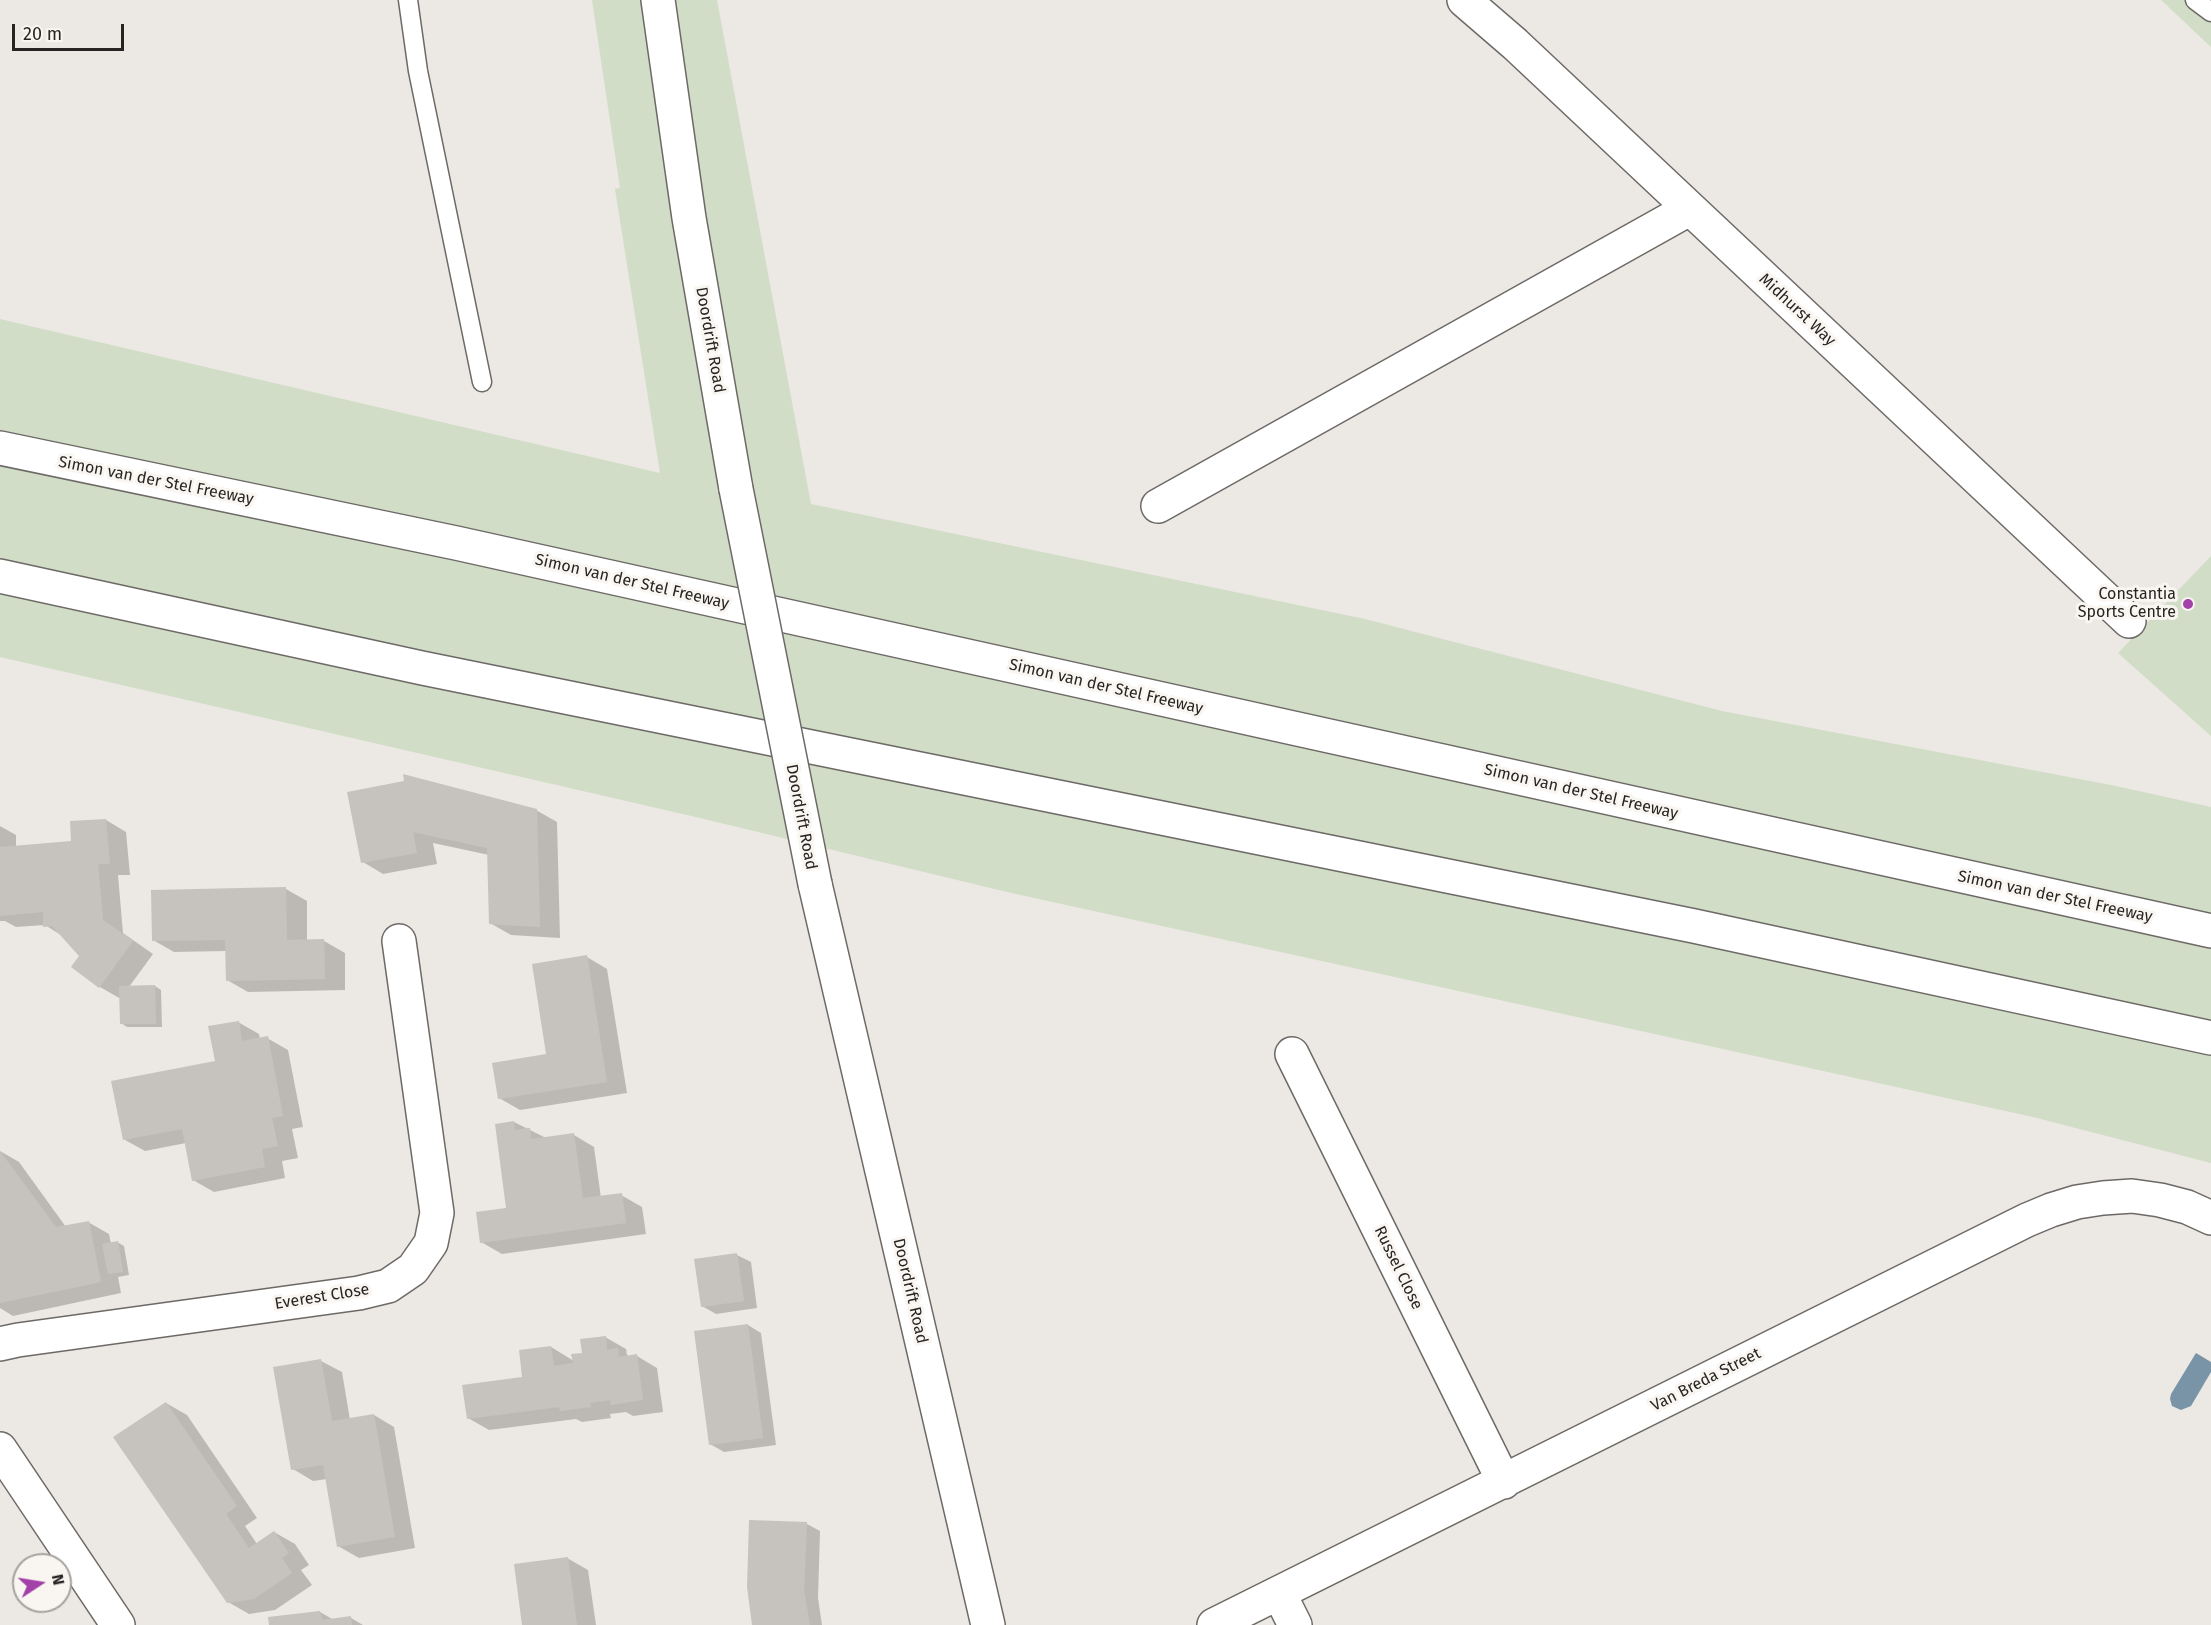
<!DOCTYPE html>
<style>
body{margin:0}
#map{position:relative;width:2211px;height:1625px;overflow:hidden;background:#ece8e3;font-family:"Fira Sans",sans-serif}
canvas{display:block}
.north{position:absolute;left:12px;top:1553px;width:60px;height:60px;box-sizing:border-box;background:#f9f5f1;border:2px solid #a5a29f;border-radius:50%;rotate:78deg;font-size:16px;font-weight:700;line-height:24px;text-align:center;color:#272524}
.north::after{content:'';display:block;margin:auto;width:21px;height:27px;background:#a341a8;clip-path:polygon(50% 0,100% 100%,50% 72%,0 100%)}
.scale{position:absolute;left:12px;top:24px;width:112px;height:27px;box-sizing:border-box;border:3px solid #272524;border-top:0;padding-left:8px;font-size:18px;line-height:21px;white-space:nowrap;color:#272524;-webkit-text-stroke:4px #f9f5f1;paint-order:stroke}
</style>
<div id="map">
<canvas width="2211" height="1625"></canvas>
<div class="north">N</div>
<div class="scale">20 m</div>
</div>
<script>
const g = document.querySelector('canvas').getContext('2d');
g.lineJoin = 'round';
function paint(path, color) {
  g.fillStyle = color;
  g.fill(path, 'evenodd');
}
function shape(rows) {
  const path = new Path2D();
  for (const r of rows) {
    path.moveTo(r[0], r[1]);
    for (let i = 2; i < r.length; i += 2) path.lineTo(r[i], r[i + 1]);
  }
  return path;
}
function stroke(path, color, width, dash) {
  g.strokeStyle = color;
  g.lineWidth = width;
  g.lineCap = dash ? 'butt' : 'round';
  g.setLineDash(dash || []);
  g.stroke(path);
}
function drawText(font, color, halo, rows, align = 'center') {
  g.font = font + ' "Fira Sans",sans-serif';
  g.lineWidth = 6;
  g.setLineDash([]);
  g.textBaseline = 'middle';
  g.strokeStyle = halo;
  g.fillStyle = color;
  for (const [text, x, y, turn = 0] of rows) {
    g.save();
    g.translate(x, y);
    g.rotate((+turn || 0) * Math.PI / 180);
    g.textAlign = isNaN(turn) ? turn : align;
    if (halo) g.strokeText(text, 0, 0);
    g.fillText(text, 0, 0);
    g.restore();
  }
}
paint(shape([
 [592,0,717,0,811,504,1365,619,1722,711,2116,786,2211,807,2211,1163,2033,1117,1007,892,700,818,0,657,0,319,660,473,615,189,620,188],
 [2161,0,2211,0,2211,47],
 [2211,556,2211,736,2118,653]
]), '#d1ddc7');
paint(shape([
 [2196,1353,2211,1362,2211,1372,2191,1406,2181,1410,2172,1406,2170,1399,2171,1394]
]), '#7894a6');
paint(shape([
 [406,783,536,810,557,822,560,938,511,935,490,923,489,855,433,843,437,864,383,874,363,862],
 [106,820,126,832,130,875,118,875,123,933,153,954,129,987,155,986,161,990,162,1027,127,1027,121,1023,121,999,100,987,81,956,64,937,45,925,16,927,5,921,0,921,0,826,16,835,16,847,73,843],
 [286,889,307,901,307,941,324,941,345,953,345,990,248,992,227,980,226,951,174,952,153,940],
 [587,957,607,969,627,1093,520,1110,499,1098,548,1056],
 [238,1022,259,1034,260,1039,267,1038,288,1050,303,1127,292,1129,298,1158,282,1161,285,1178,214,1192,193,1180,186,1143,145,1151,125,1140,217,1062],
 [514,1122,546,1138,574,1135,594,1147,601,1198,621,1195,642,1207,646,1234,502,1254,481,1242,508,1209],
 [0,1151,19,1162,66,1227,88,1222,109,1234,111,1244,117,1242,124,1246,129,1275,118,1277,121,1293,13,1316,0,1308],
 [737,1255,751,1262,757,1308,716,1314,702,1306],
 [748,1325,761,1333,776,1445,724,1452,710,1444],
 [605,1337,626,1349,627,1355,630,1357,637,1356,657,1368,663,1412,633,1416,626,1412,610,1414,611,1418,582,1422,576,1419,489,1430,468,1418,524,1378,551,1347,574,1361],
 [321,1361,342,1372,350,1420,374,1415,394,1427,415,1548,359,1558,338,1546,327,1479,313,1481,293,1469],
 [166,1403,187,1415,257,1518,245,1526,257,1544,274,1532,295,1544,309,1565,301,1570,312,1585,275,1610,249,1614,228,1602],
 [807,1524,820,1531,818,1598,822,1625,754,1625],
 [567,1558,588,1570,596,1625,523,1625],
 [320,1612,334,1620,351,1618,363,1625,270,1625]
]), '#0003');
paint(shape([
 [403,774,537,809,540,927,489,924,487,848,413,832,417,853,361,863,347,792,404,781],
 [106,819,110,864,98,864,103,920,133,941,99,988,71,967,79,956,52,926,43,927,43,912,0,916,0,847,71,841,70,821],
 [286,887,287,940,324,939,325,979,226,981,225,940,152,941,151,890],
 [587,955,607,1082,498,1099,492,1063,546,1054,532,964],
 [155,985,156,1024,120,1024,119,986],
 [239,1021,242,1041,268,1036,283,1116,272,1118,278,1146,262,1149,265,1167,192,1181,182,1129,123,1140,111,1081,215,1061,208,1026],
 [514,1121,515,1130,530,1128,531,1139,574,1133,583,1198,622,1193,626,1223,480,1243,476,1212,506,1208,495,1124],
 [0,1151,56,1227,89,1221,101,1282,0,1303],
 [118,1241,123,1272,108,1274,102,1244],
 [737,1253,744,1301,701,1307,694,1259],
 [748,1324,763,1438,709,1445,694,1331],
 [606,1336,607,1350,618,1348,619,1357,637,1354,643,1400,611,1405,610,1400,590,1403,591,1407,560,1411,559,1407,467,1419,462,1385,522,1377,519,1350,551,1346,554,1366,573,1363,571,1354,582,1353,580,1339],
 [321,1359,332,1421,374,1414,395,1537,337,1547,323,1465,291,1470,273,1367],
 [166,1402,237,1506,226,1514,249,1548,274,1531,289,1553,282,1558,292,1573,254,1599,227,1603,113,1437],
 [749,1520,807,1522,804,1590,810,1625,752,1625,747,1587],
 [568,1557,577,1625,522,1625,514,1564],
 [320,1611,322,1620,351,1616,352,1625,269,1625,268,1617]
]), '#c6c2be');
const service = shape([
 [408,0,418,71,482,382],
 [2195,0,2211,12]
]);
const minor = shape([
 [1464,0,1515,44,2129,621],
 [1158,506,1689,209],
 [1292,1054,1504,1482],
 [0,1344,18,1340,359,1293,388,1286,413,1269,431,1243,437,1213,399,941],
 [0,1449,118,1625],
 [1279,1593,1295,1625],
 [1214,1625,2027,1220,2051,1210,2077,1202,2103,1198,2132,1196,2160,1200,2187,1207,2211,1218]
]);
const tertiary = shape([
 [658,0,689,218,736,489],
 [815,884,988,1625]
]);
const motorway = shape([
 [0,448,456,543,2211,931],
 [0,576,422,668,1694,926,2211,1038]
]);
stroke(service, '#6d6966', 21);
stroke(minor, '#6d6966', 36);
stroke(tertiary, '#6d6966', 36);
stroke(motorway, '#6d6966', 36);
stroke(service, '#fff', 18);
stroke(minor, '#fff', 33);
stroke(tertiary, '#fff', 33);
stroke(motorway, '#fff', 33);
const tertiaryBridge = shape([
 [736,489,815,884]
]);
stroke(tertiaryBridge, '#6d6966', 36, []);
stroke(tertiaryBridge, '#fff', 33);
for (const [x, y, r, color] of [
 [2188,604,6,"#a341a8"]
]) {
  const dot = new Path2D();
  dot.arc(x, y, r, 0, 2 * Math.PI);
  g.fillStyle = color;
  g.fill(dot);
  stroke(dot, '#f9f5f1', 2);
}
drawText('16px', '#272524', '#f9f5f1', [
 ["Midhurst Way",1797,310,43],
 ["Doordrift Road",710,340,80],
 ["Simon van der Stel Freeway",156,481,11],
 ["Simon van der Stel Freeway",632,582,13],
 ["Simon van der Stel Freeway",1106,687,13],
 ["Simon van der Stel Freeway",1581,792,13],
 ["Doordrift Road",801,817,79],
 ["Simon van der Stel Freeway",2055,897,12],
 ["Russel Close",1398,1268,64],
 ["Doordrift Road",910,1291,77],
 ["Everest Close",322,1297,-9],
 ["Van Breda Street",1706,1380,-27]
]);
drawText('16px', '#272524', '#f9f5f1', [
 ["Constantia",2176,595],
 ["Sports Centre",2176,613]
], 'right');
</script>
